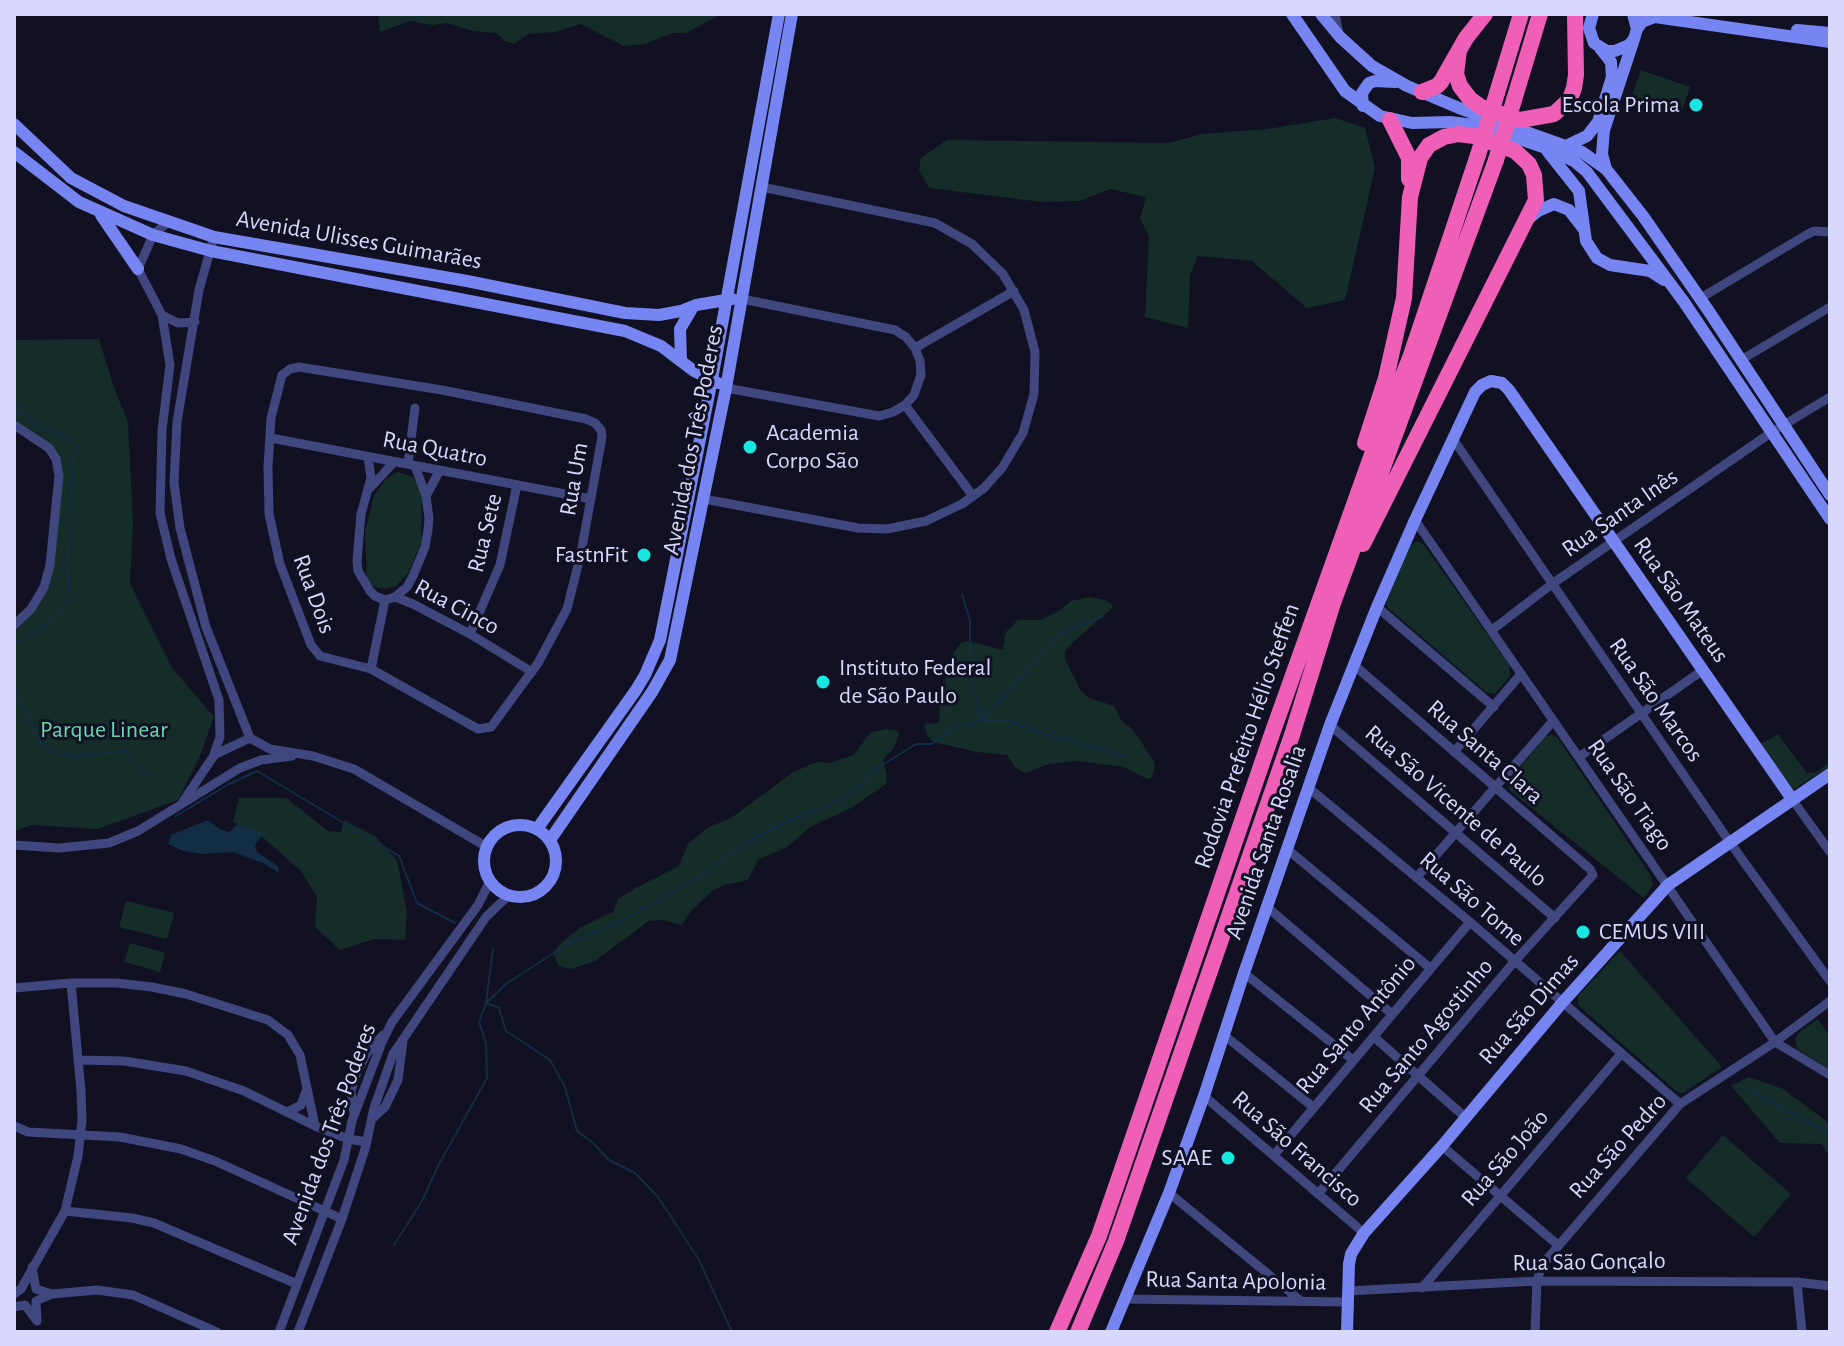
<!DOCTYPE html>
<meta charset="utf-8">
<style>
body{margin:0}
#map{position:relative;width:1844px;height:1346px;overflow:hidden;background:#111123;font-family:"Alegreya Sans",sans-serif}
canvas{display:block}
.frame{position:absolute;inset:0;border:16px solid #d7d8fb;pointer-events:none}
</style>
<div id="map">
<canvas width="1844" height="1346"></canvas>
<div class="frame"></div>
</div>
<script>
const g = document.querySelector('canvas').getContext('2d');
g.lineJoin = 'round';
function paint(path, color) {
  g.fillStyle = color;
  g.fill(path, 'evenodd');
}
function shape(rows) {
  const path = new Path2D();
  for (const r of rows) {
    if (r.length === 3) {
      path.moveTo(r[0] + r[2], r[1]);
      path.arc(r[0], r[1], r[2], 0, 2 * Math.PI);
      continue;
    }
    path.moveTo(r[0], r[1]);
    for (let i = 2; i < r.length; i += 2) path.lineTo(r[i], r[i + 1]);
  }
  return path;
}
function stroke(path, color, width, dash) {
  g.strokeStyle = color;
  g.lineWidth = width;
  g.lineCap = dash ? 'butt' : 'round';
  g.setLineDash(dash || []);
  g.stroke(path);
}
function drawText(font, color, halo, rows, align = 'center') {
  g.font = font + ' "Alegreya Sans",sans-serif';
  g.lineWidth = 6;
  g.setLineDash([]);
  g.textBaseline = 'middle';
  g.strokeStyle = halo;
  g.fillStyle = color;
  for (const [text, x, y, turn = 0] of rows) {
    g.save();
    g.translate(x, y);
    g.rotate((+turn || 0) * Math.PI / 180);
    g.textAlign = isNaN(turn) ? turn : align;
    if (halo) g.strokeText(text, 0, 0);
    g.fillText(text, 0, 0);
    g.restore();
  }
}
paint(shape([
 [378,14,722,14,686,33,672,33,646,44,624,46,581,24,555,32,528,34,514,44,505,41,496,33,473,31,447,23,432,25,410,21,380,32],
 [1641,70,1690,87,1681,114,1631,97],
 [1335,118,1365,128,1375,168,1345,300,1307,308,1252,261,1198,256,1190,275,1188,328,1145,317,1149,236,1140,219,1146,197,1110,189,1080,201,1042,202,929,188,919,170,921,158,947,140,1169,143,1202,134,1268,129],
 [99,339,114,388,128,422,133,523,130,583,172,668,214,717,200,756,178,800,98,829,31,825,14,832,14,629,46,590,58,460,14,423,14,340],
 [398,472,413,477,422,490,421,542,409,572,396,586,386,589,374,587,367,579,365,531,374,496,386,479],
 [1417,541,1424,545,1509,665,1510,676,1495,694,1486,692,1388,608,1386,600,1410,546],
 [1090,597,1105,600,1112,604,1112,608,1070,645,1065,652,1065,659,1081,691,1089,698,1114,706,1121,720,1133,730,1154,761,1155,768,1151,778,1147,779,1124,767,1078,761,1049,764,1025,773,1015,767,1007,755,977,752,934,742,928,737,924,726,927,723,935,724,939,722,940,698,953,653,962,642,968,641,1003,650,1006,632,1018,620,1040,620,1057,612,1071,601],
 [886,729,896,730,899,734,894,748,883,760,887,776,886,784,853,807,810,827,787,847,758,860,748,880,724,885,712,891,690,912,682,925,663,920,649,921,595,961,571,969,559,966,553,954,560,944,581,927,613,912,618,899,634,889,679,866,688,844,707,828,731,818,793,772,817,762,830,763,854,755,871,732],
 [1778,734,1807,773,1815,773,1830,762,1830,766,1793,790,1761,744],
 [1552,735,1557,737,1651,876,1653,885,1644,898,1509,790,1508,782,1546,736],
 [239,798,286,798,328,831,341,832,344,820,375,836,397,860,407,912,405,940,374,939,340,950,315,927,317,897,301,871,260,835,233,822],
 [126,901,174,913,167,939,119,927],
 [130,943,165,953,160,972,124,962],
 [1620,951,1722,1067,1683,1093,1677,1092,1578,1005,1578,996],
 [1818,1019,1830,1037,1830,1070,1797,1049,1795,1039,1799,1032],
 [1749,1077,1783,1089,1830,1124,1830,1158,1822,1144,1780,1143,1731,1086],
 [1723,1135,1791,1194,1754,1237,1686,1178]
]), '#142d28');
paint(shape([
 [208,820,221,830,229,832,238,824,263,834,255,845,257,852,278,866,279,873,263,863,233,852,203,854,183,851,168,844,171,835]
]), '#132d45');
stroke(shape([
 [14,404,40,428,64,435,74,444,67,564,69,598,52,621,14,645],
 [962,594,970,620,970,675,981,718],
 [14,689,42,745,58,754,77,756,126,751,138,769,150,776],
 [982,720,1059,634,1103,616],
 [176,816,229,784,257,771,399,856,417,903,455,923],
 [493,949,486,1003,506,984,569,943,618,923,693,881,747,842,788,821,837,802,861,785,874,770,916,744,932,744,956,727,982,721,1010,721,1041,733,1126,756],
 [1747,1089,1830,1133],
 [394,1245,422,1201,438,1166,487,1078,486,1043,479,1022,486,1003,499,1008,506,1031,550,1060,565,1087,577,1131,593,1143,609,1160,635,1173,658,1197,699,1260,732,1332]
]), '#132d45', 2);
stroke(shape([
 [1335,14,1339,34],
 [168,222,153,235,138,269,162,315,170,365,162,430,160,513,171,559,219,700,220,737,213,757,182,803],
 [214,237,199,290,177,422,174,483,180,528,206,627,250,738,270,749,313,756,354,769,487,847],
 [1699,299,1806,235,1814,231,1830,232],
 [162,315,178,323,195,322],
 [915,348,1014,291],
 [1741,360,1830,307],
 [299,367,442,390,586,419,595,423,601,430,602,437,581,553,567,609,538,663,491,727,478,729,371,669,320,656,311,645,280,564,269,514,268,467,271,418,282,375,290,369,299,367],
 [726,388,879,416,893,412,905,405,914,395,921,375,920,361,915,348,906,337,895,330,742,299],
 [905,405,973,496],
 [14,425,49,448,56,459,59,476,50,565,44,587,31,609,14,625],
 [271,438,591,499],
 [1453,439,1731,844,1830,981],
 [368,457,371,478,361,514,357,561,358,571,370,591,375,596,385,600,395,597,413,604,470,634,532,672],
 [408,464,415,408],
 [369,489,394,462],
 [426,496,440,470],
 [704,499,858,528,887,529,926,521,962,504,984,488,1002,468,1023,433,1034,394,1035,352,1024,310,1003,274,972,244,935,223,762,187],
 [1415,520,1775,1042,1830,1075],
 [395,597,407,587,413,576,425,547,428,530,429,518,426,496,415,466],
 [1377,607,1494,707],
 [1492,630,1552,584,1772,432,1830,397],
 [470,634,500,565,517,485],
 [371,669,385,600],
 [1330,725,1555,918],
 [1454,752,1521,674],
 [214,755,250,738],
 [1579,757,1703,670],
 [1309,788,1470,922,1680,1104],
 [1792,799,1830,852],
 [14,845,59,848,109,843,138,831,240,768,261,760,292,756],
 [1287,849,1430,968],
 [1417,877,1553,721],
 [1267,907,1392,1014],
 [1244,973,1353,1060],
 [14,988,71,983,117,983,152,987,186,994,268,1020,288,1035,300,1055,315,1126],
 [1224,1035,1313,1107],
 [1374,1037,1465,1117],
 [80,1060,124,1061,186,1071,244,1091,315,1126,348,1139,367,1142],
 [1204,1096,1364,1233],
 [287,1112,301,1105,306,1091],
 [354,1114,351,1091,357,1072,367,1053,383,1035],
 [372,1119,385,1107,398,1080,403,1041],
 [14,1126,28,1132,120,1137,181,1149,215,1161,342,1219],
 [1442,1146,1558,1245],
 [1274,1155,1470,922],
 [1169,1193,1301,1301],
 [1318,1194,1514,962,1593,875,1590,869,1354,665],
 [65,1211,132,1218,154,1223,297,1284],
 [1797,1282,1802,1332],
 [1422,1288,1620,1055],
 [1348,1291,1537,1281,1797,1282,1830,1286],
 [14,1294,21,1289,65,1211,78,1156,82,1120,81,1091,71,983],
 [52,1294,97,1290,133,1295,217,1332],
 [1125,1299,1347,1302],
 [14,1307,25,1305,37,1321,36,1301,52,1294,36,1289,32,1267],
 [279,1332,344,1160,352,1121,382,1042,392,1022,478,905,490,881],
 [298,1332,342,1219,365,1149,374,1108,393,1054,486,917,509,895],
 [1535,1332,1537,1281,1542,1265,1680,1104,1775,1042,1830,1001]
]), '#40467e', 9);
stroke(shape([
 [1292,14,1345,91,1380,116,1412,123,1450,122,1482,126,1543,147,1574,161,1587,172,1684,302,1830,519],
 [1321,14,1340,37,1372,66,1407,86,1459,108,1582,152,1606,169,1643,216,1708,310,1830,495],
 [1593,14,1589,28,1594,43,1607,51,1615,51,1629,45,1634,39,1637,29,1633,14],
 [1637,29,1642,22,1655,17,1830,42],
 [1797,30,1830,33],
 [1363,106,1362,93,1369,83,1375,81,1395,82],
 [14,124,71,178,124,206,214,237,467,281,625,313,659,315,681,311,696,305,732,299],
 [1566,146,1587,136,1598,122,1612,77,1611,62,1600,48],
 [14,152,79,202,153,235,211,251,625,331,661,346,694,371,718,383],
 [1548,152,1579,191,1586,241,1597,258,1610,265,1650,271,1664,280],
 [1606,169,1602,154,1604,130,1634,39],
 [101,215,138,269],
 [1528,219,1538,211,1554,204,1569,210,1583,228],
 [681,360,680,329,693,307],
 [520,861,36],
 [537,829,636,690,645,675,660,640,712,379,779,14],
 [550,840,652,692,670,660,726,388,792,14],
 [1111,1332,1169,1193,1204,1096,1244,973,1330,725,1377,607,1415,520,1475,392,1482,385,1491,381,1502,383,1509,390,1792,799],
 [1347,1332,1349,1264,1351,1254,1364,1233,1442,1146,1562,1003,1668,885,1830,774]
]), '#7785f2', 12);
stroke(shape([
 [1459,50,1456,74,1460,86,1470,99,1481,107,1520,120,1554,114,1570,99,1574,88,1576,75,1575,14],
 [1422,92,1437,86,1441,82,1466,38,1485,14],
 [1497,93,1521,14],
 [1514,100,1540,14],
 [1390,120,1409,158,1409,179],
 [1363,544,1536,200,1534,175,1529,164,1515,151,1474,136,1458,134,1444,137,1429,145,1420,158,1410,197,1404,298,1386,378,1365,443],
 [1057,1332,1099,1236,1273,731,1380,432,1410,358,1478,155],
 [1078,1332,1116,1241,1292,735,1333,603,1496,160]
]), '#ef5eb7', 16);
stroke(shape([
 [1478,155,1497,93],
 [1496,160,1514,100]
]), '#ef5eb7', 16);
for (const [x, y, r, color] of [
 [1696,105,8,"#17e7e0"],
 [750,447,8,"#17e7e0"],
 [644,555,8,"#17e7e0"],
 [823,682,8,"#17e7e0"],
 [1583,932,8,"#17e7e0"],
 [1228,1158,8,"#17e7e0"]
]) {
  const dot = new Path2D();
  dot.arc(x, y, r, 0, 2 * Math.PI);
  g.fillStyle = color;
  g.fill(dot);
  stroke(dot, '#111123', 3);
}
drawText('24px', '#d7d8fb', '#111123', [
 ["Escola Prima",1680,105],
 ["Academia",766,433,"left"],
 ["Corpo São",766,461,"left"],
 ["FastnFit",628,555],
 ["Instituto Federal",839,668,"left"],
 ["de São Paulo",839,696,"left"],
 ["CEMUS VIII",1599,932,"left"],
 ["SAAE",1212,1158]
], 'right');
drawText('24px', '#d7d8fb', '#111123', [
 ["Avenida Ulisses Guimarães",359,240,10],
 ["Avenida dos Três Poderes",693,440,-79],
 ["Rua Quatro",435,449,11],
 ["Rua Um",574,479,-80],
 ["Rua Santa Inês",1620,513,-35],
 ["Rua Sete",485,533,-76],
 ["Rua Dois",314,594,70],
 ["Rua São Mateus",1681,600,55],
 ["Rua Cinco",457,607,28],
 ["Rua São Marcos",1656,700,55],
 ["Rodovia Prefeito Hélio Steffen",1247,736,-71],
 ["Rua Santa Clara",1485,752,41],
 ["Rua São Tiago",1630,795,55],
 ["Rua São Vicente de Paulo",1456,806,41],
 ["Avenida Santa Rosalia",1266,842,-71],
 ["Rua São Tome",1472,899,41],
 ["Rua São Dimas",1529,1009,-49],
 ["Rua Santo Antônio",1356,1025,-50],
 ["Rua Santo Agostinho",1426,1036,-50],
 ["Avenida dos Três Poderes",329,1134,-70],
 ["Rua São Pedro",1618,1146,-48],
 ["Rua São Francisco",1297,1149,41],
 ["Rua São João",1505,1158,-49],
 ["Rua São Gonçalo",1589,1262,-1],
 ["Rua Santa Apolonia",1236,1281,1]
]);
drawText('24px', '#6ad4ab', '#111123', [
 ["Parque Linear",104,730]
]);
</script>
